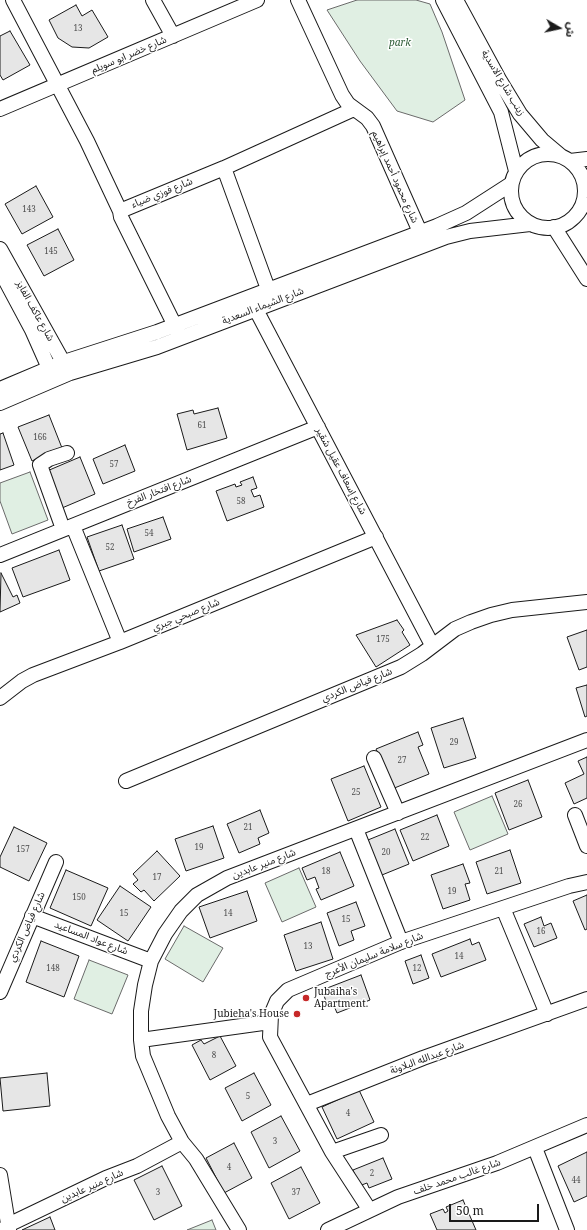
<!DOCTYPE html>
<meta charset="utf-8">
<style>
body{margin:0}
#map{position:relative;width:587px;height:1230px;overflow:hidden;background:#fff;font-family:"Noto Serif","Noto Sans Arabic",serif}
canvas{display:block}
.north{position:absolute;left:539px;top:8px;width:40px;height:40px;-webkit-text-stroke:3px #fff;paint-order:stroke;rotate:99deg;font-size:11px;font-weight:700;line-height:16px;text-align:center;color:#1a1a1a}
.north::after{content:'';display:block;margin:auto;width:14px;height:18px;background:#1a1a1a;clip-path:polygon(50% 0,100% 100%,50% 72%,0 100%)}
.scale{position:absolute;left:449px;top:1204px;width:90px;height:18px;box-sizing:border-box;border:2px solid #1a1a1a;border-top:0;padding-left:5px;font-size:12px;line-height:14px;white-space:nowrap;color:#1a1a1a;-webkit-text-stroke:3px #fff;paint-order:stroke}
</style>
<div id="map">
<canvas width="587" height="1230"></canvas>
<div class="north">ش</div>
<div class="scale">50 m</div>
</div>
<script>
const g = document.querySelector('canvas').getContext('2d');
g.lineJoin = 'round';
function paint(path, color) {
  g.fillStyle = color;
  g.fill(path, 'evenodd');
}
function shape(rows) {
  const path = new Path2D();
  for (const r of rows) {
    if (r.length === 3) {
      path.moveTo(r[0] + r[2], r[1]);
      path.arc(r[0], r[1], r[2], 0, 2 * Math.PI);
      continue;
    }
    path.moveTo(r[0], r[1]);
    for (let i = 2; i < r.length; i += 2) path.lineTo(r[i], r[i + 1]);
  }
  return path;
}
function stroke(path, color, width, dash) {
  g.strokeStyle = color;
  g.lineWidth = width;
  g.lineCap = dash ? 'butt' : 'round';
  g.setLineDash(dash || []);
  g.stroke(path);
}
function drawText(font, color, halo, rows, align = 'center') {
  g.font = font + ' "Noto Serif","Noto Sans Arabic",serif';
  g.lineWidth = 3;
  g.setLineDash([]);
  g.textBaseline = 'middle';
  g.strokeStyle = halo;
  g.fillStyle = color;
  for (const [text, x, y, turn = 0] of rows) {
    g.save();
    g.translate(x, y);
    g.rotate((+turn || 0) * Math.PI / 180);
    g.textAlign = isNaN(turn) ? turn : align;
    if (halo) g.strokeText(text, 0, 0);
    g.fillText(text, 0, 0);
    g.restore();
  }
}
const green = shape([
 [357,0,416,0,430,4,442,32,465,100,433,122,397,111,360,61,327,10,357,0],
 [30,472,48,520,12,534,0,501,0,483,30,472],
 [492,796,508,834,470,850,454,812,492,796],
 [299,868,316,907,282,922,265,883,299,868],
 [184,926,223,948,203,982,165,959,184,926],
 [89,960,128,975,112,1014,74,999,89,960],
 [212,1220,216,1230,187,1230,212,1220]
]);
paint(green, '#e0efe3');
stroke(green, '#6a6a6a', 1);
const building = shape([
 [76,5,82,16,92,10,108,37,89,48,72,47,58,38,49,20,76,5],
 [10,31,30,65,3,80,0,75,0,36,10,31],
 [36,186,53,217,22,234,5,204,36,186],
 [58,229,74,260,44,276,27,245,58,229],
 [218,408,227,438,187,450,177,414,193,410,194,414,218,408],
 [49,415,62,448,32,461,18,427,49,415],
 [3,433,14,465,0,470,0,434,3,433],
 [125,445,135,471,103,484,93,459,125,445],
 [80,457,95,494,62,508,47,471,80,457],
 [253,477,257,488,251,490,254,497,260,495,264,507,227,521,216,491,235,484,236,487,242,485,240,482,253,477],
 [163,517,171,539,134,552,127,529,163,517],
 [122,525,134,559,99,571,87,537,122,525],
 [59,550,70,580,23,597,12,568,59,550],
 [1,573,13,597,17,595,20,603,0,612,1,573],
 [397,620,404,630,402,632,410,645,376,667,356,635,397,620],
 [587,630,587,667,579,670,567,637,587,630],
 [587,685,587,716,585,717,576,688,587,685],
 [463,718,476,758,444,768,431,728,463,718],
 [418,732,423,745,418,747,429,774,392,789,376,749,418,732],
 [587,757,587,798,574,804,565,783,584,774,578,761,587,757],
 [364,766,381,807,348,821,331,779,364,766],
 [528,780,542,817,509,830,495,793,528,780],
 [260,810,269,833,258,838,260,844,239,853,227,824,260,810],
 [437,815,449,846,413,861,400,830,437,815],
 [213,826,224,858,186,871,175,839,213,826],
 [14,827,47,843,29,881,0,867,0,857,14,827],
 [395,829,409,864,377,877,363,842,395,829],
 [510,850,521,883,487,894,476,862,510,850],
 [157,851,180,876,154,901,144,890,141,892,133,884,138,880,133,874,157,851],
 [340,852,354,886,321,900,316,889,319,888,315,877,307,880,302,868,340,852],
 [463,864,470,883,465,884,470,900,443,909,431,875,463,864],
 [66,870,108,888,91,926,50,908,66,870],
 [120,886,151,907,128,941,97,920,120,886],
 [247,891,257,921,210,938,199,907,247,891],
 [587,895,587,929,585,930,573,901,587,895],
 [356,902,365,926,351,931,354,940,339,946,327,913,356,902],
 [541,917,544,926,551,923,557,938,534,947,524,924,541,917],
 [321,922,333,959,296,971,284,935,321,922],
 [470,939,472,945,479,942,486,960,441,977,432,954,470,939],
 [41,941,79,956,64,997,26,982,41,941],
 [421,955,429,978,413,984,405,961,421,955],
 [361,975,370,1000,337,1013,332,1001,327,1004,322,990,361,975],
 [220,1036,236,1066,210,1080,192,1045,201,1040,204,1044,220,1036],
 [47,1073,50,1106,3,1111,0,1078,47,1073],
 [254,1073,271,1105,242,1121,225,1088,254,1073],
 [359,1090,374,1122,337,1139,322,1107,359,1090],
 [281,1116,300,1151,269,1168,251,1132,281,1116],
 [234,1143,252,1178,224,1193,206,1158,234,1143],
 [587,1152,587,1196,574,1202,558,1166,587,1152],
 [383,1158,392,1179,369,1188,367,1183,359,1186,353,1170,383,1158],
 [162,1166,182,1206,154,1220,134,1180,162,1166],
 [301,1167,320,1203,289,1219,271,1183,301,1167],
 [463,1200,476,1230,437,1230,430,1214,443,1209,445,1213,448,1211,446,1207,463,1200],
 [50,1217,55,1230,22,1230,50,1217]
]);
paint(building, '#e6e6e6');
stroke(building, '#1a1a1a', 1);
const minor = shape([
 [13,0,87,141,120,211,224,168,354,109],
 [153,0,173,36],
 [298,0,342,95,348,104,367,118,373,126,420,232],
 [443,0,501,112,516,171],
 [456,0,500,81,520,114,542,140,561,156],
 [0,109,257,0],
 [548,191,37],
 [570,161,587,159],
 [224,168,268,289],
 [120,211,121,217,179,334],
 [554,227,587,279],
 [0,249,67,369],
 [0,270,32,330,52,375],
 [252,302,432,645],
 [0,389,64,362,157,332,437,226,466,213,511,184],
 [0,403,70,373,157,347,446,237,470,231,530,224],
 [73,526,120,642],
 [63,529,40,465,49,459,67,453],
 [0,555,318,427],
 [0,698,22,681,33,675,120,642,376,537],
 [374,758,398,813],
 [126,781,401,667,422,654,455,629,471,622,491,615,512,610,587,602],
 [575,815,587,846],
 [356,829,401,942],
 [503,908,547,1014],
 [32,916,151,961],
 [0,992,56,862],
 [141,1040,270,1022],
 [307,1104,423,1058,587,999],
 [535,1148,567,1230],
 [332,1152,381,1135],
 [0,1175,9,1230],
 [369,1209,332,1152,270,1037,271,1015,277,1001,288,990,401,942,569,886,587,882],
 [3,1230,8,1225,106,1178,137,1166,182,1142],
 [239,1230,196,1159,182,1142,168,1116,143,1056,141,1040,141,1011,145,985,151,961,165,934,181,911,197,895,227,878,587,740],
 [328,1230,398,1197,497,1163,587,1125]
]);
stroke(minor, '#1a1a1a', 16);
stroke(minor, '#fff', 14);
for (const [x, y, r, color] of [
 [306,998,4,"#c62828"],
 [297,1014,4,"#c62828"]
]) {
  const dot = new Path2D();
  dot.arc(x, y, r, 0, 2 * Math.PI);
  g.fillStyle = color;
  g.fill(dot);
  stroke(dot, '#fff', 1.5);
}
drawText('8px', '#4d4d4d', null, [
 ["13",78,29],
 ["143",29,210],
 ["145",51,252],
 ["61",202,426],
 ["166",40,438],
 ["57",114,465],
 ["58",241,502],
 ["54",149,534],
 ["52",110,548],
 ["175",383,640],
 ["29",454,743],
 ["27",402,761],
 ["25",356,793],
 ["26",518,805],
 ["21",248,828],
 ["22",425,838],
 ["19",199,848],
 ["157",23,850],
 ["20",386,853],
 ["18",326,872],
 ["21",499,872],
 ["17",157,878],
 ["19",452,892],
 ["150",79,898],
 ["15",124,914],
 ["14",228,914],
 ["15",346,920],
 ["16",541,932],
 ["13",308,947],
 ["14",459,957],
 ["148",53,969],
 ["12",417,969],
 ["8",214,1056],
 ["5",248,1097],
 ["4",348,1114],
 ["3",275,1142],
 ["4",229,1168],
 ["2",372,1174],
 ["44",576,1181],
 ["3",158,1193],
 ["37",296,1193]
]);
drawText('italic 10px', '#2b5a34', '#fff', [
 ["park",400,43]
]);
drawText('10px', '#1a1a1a', '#fff', [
 ["شارع خضر ابو سويلم",129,55,-23],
 ["زينب شارع الاسدية",503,83,59],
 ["شارع محمود أحمد إبراهيم",395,177,66],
 ["شارع فوزي ضياء",162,193,-22],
 ["شارع الشيماء السعدية",263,306,-21],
 ["شارع عاكف الفايز",35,311,61],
 ["شارع إسعاف عقيل شقير",341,471,62],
 ["شارع افتخار الفرخ",159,491,-21],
 ["شارع صبحي جبري",186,615,-22],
 ["شارع فياض الكردي",357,685,-22],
 ["شارع منير عابدين",264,864,-21],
 ["شارع فياض الكردي",27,927,-66],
 ["شارع عواد المساعيد",91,938,21],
 ["شارع سلامة سليمان الأعرج",374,955,-22],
 ["شارع عبدالله البلاونة",427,1058,-20],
 ["شارع غالب محمد خلف",457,1177,-19],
 ["شارع منير عابدين",92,1186,-24]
]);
drawText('10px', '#1a1a1a', '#fff', [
 ["Jubaiha's",314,992],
 ["Apartment.",314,1004],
 ["Jubieha's House",289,1014,"right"]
], 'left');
</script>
